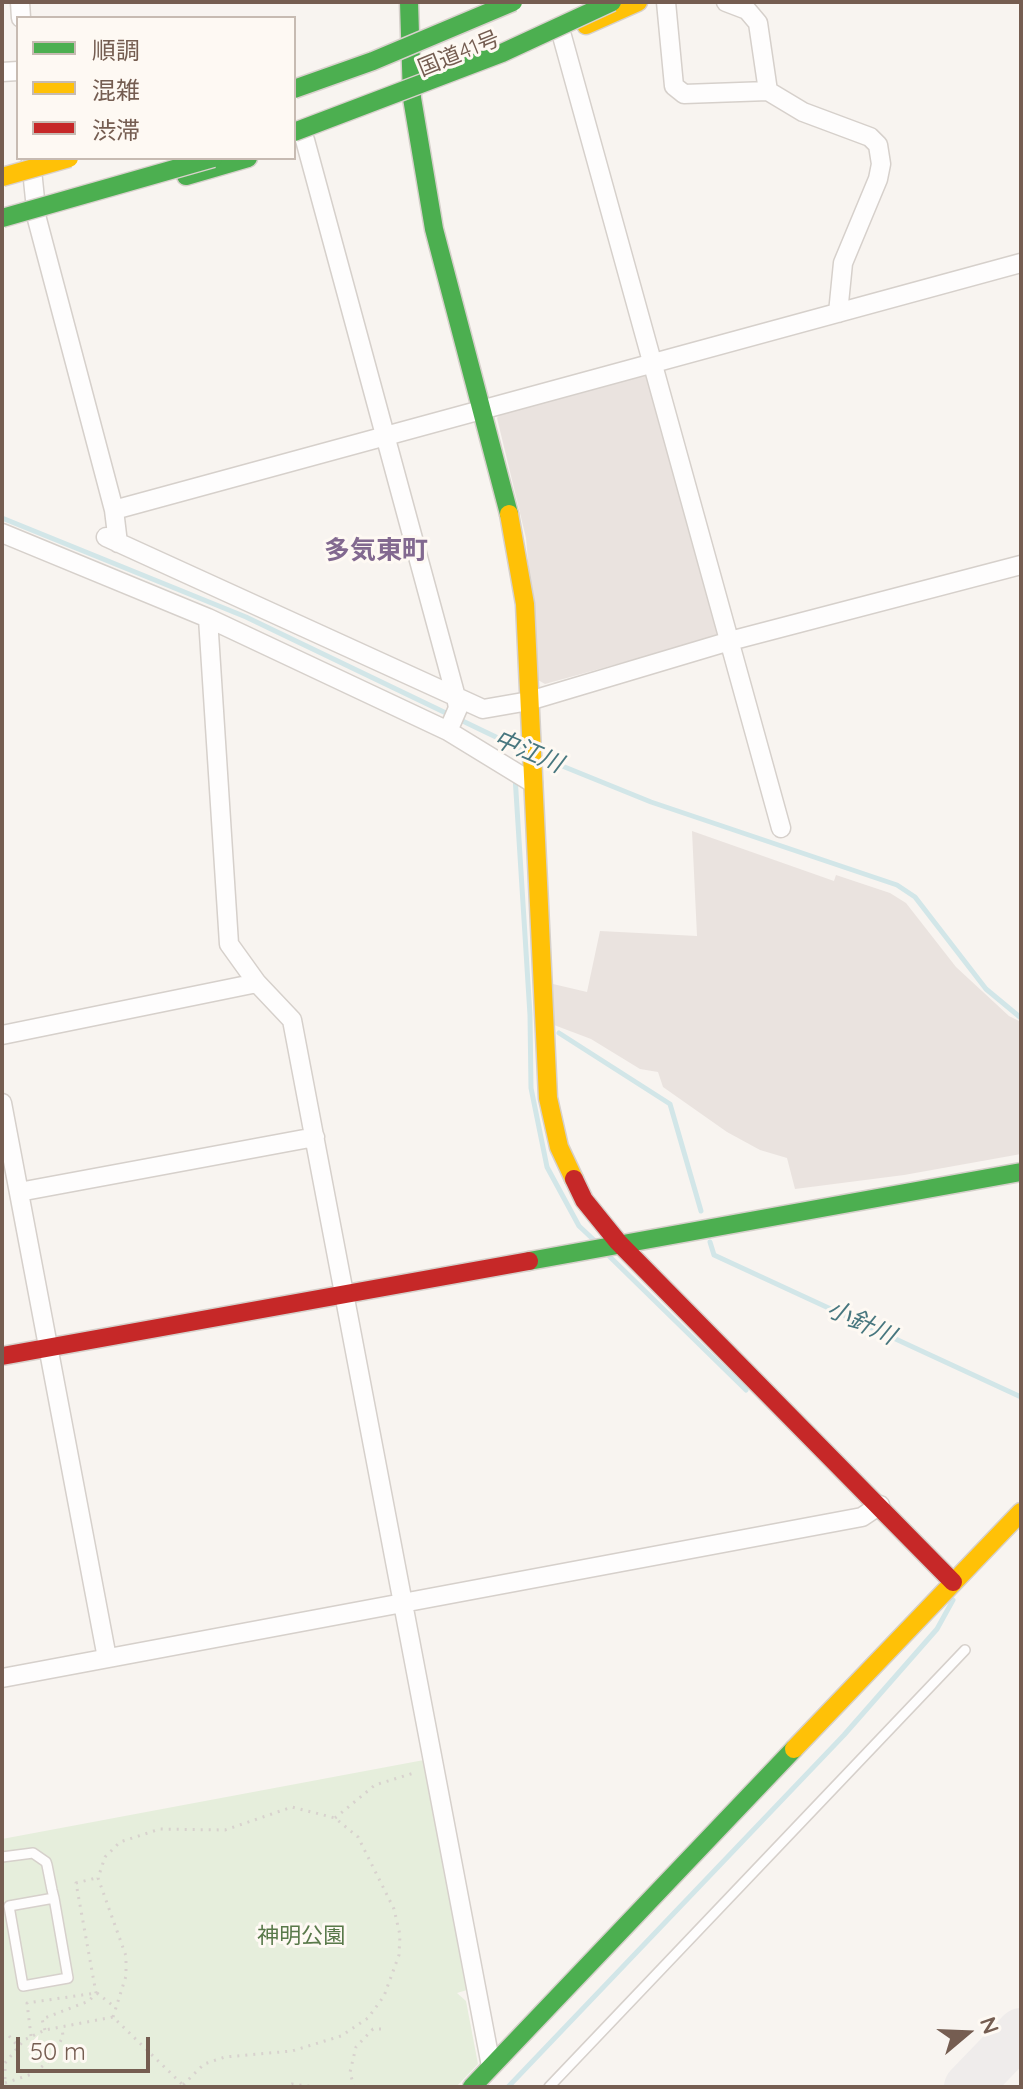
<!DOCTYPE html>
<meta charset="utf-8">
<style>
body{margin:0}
#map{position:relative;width:1023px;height:2089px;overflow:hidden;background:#f8f4f0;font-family:Quicksand,"Noto Sans JP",sans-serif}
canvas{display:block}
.frame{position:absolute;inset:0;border:4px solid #755d51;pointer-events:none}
.legend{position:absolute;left:16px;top:16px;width:280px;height:144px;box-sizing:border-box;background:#fef9f3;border:2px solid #c7bbb2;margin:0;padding:10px 14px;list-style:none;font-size:24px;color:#755d51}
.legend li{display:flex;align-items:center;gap:16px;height:40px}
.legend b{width:40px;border:2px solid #c7bbb2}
.north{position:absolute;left:927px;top:1993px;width:80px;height:80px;-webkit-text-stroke:6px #fef9f3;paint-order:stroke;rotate:71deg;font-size:22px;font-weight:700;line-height:32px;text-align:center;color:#755d51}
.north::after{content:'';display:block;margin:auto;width:28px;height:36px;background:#755d51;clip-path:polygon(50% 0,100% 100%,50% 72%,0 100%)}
.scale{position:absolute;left:16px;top:2037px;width:134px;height:36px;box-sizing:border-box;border:4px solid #755d51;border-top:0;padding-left:10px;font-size:24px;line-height:28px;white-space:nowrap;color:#755d51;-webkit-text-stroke:6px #fef9f3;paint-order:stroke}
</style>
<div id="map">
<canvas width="1023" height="2089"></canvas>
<div class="frame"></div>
<ul class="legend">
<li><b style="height:10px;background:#4caf50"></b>順調</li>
<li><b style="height:10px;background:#ffc107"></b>混雑</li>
<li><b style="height:10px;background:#c62828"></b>渋滞</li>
</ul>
<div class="north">N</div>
<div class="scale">50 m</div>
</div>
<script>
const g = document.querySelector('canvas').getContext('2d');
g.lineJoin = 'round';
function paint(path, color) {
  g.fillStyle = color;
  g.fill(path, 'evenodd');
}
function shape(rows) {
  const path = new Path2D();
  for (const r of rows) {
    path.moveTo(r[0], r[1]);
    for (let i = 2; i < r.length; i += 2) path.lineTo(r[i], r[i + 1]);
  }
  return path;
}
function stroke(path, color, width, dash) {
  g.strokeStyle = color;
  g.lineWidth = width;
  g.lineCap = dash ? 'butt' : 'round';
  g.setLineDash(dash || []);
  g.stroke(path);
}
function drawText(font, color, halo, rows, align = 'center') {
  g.font = font + ' Quicksand,"Noto Sans JP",sans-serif';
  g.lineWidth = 6;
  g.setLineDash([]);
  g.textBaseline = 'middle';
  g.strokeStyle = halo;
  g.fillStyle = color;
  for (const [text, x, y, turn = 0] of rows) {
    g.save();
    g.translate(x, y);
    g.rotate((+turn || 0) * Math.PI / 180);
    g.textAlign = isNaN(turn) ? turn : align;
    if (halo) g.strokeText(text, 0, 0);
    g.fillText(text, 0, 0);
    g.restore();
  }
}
paint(shape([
 [644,373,650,377,719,631,715,637,545,684,538,680,526,538,497,418,503,411],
 [692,831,834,881,836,875,890,893,906,903,956,967,1009,1016,1021,1022,1021,1154,904,1175,795,1189,787,1158,760,1150,727,1132,663,1087,658,1072,640,1069,591,1039,554,1025,553,984,587,992,600,931,697,936]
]), '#eae3df');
paint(shape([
 [424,1760,467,1990,457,1993,466,2001,478,2064,456,2087,2,2087,2,1839]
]), '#e6eedc');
stroke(shape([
 [2,518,246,617,523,750],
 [540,757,651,802,897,885,915,897,986,989,1021,1018],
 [515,776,530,1015,531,1088,547,1167,579,1226,595,1241],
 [559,1033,670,1104,701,1211],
 [710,1242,714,1255,1021,1397],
 [607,1254,746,1390],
 [508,2087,844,1735,937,1629,953,1600]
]), '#d2e6e8', 5);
stroke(shape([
 [968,2087,1021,2032]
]), '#efeceb', 48);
const lane = shape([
 [2,1857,33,1853,46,1862,47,1865,52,1890,54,1898,68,1978,23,1986,9,1906,54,1898],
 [549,2087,965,1650]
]);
const street = shape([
 [20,2,21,18],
 [666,2,674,86,684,94,768,91,803,112,870,137,878,145,881,164,878,179,843,263,838,313],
 [726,2,747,10,758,23,768,91],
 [562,36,781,828],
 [2,72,18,71],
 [305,140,456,697,458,708,448,731],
 [31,160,37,219,114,510,118,543],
 [114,510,1021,263],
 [2,533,208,618,448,731,533,783],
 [106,537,483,709,529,701,730,641,1021,565],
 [208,618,229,944,257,983,292,1020,491,2066],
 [2,1035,257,983],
 [2,1103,107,1658],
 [19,1192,315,1137],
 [2,1678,862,1517,880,1505]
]);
const fast = shape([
 [409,2,412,98,434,229,509,514],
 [186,176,248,158],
 [529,1261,1021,1172],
 [472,2087,794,1749]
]);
const slow = shape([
 [586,25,638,2],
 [509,514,525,604,548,1098,559,1147,574,1179],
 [794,1749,1021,1512]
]);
const jam = shape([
 [574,1179,584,1200,618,1242,953,1582],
 [2,1356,529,1261]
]);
stroke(lane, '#d6d0cb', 12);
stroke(street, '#d6d0cb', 21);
stroke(fast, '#d6d0cb', 21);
stroke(slow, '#d6d0cb', 21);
stroke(jam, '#d6d0cb', 21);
stroke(shape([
 [335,1818,375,1785,417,1772],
 [97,1993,116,2008],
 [113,2017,126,1976,126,1956,98,1878,105,1857,120,1842,160,1829,225,1830,292,1807,335,1818,358,1837,394,1909,400,1935,399,1955,384,1996,368,2018,341,2036,292,2051,225,2057,204,2064,181,2087],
 [45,2030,42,2019,89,2001,96,1993,76,1883,96,1878],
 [9,2036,17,2045],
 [31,2036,27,2003,96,1993],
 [5,2083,32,2074,48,2062,63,2037,62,2027],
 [5,2087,5,2063,24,2040,45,2030,113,2017,185,2087],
 [284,2087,292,2084,316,2087],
 [354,2087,350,2072,356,2047,373,2029,386,2029]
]), '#d8d2ce', 3, [2, 6]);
stroke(lane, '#fefdfd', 9);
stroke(street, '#fefdfd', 18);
stroke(fast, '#4caf50', 18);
stroke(slow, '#ffc107', 18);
stroke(jam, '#c62828', 18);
const fastBridge = shape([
 [294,89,373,61,513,2],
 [294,132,502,53,612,2],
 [2,218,213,158]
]);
const slowBridge = shape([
 [2,177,69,158]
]);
stroke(fastBridge, '#d9d1cd', 21, []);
stroke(slowBridge, '#d9d1cd', 21, []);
stroke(fastBridge, '#4caf50', 18);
stroke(slowBridge, '#ffc107', 18);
drawText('22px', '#755d51', '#fef9f3', [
 ["国道41号",459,54,-22]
]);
drawText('22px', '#59794a', '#fef9f3', [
 ["神明公園",301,1936]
]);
drawText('italic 24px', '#48777f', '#fef9f3', [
 ["中江川",528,752,23],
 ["小針川",861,1323,25]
]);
drawText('bold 26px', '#826990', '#fef9f3', [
 ["多気東町",376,551]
]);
</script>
